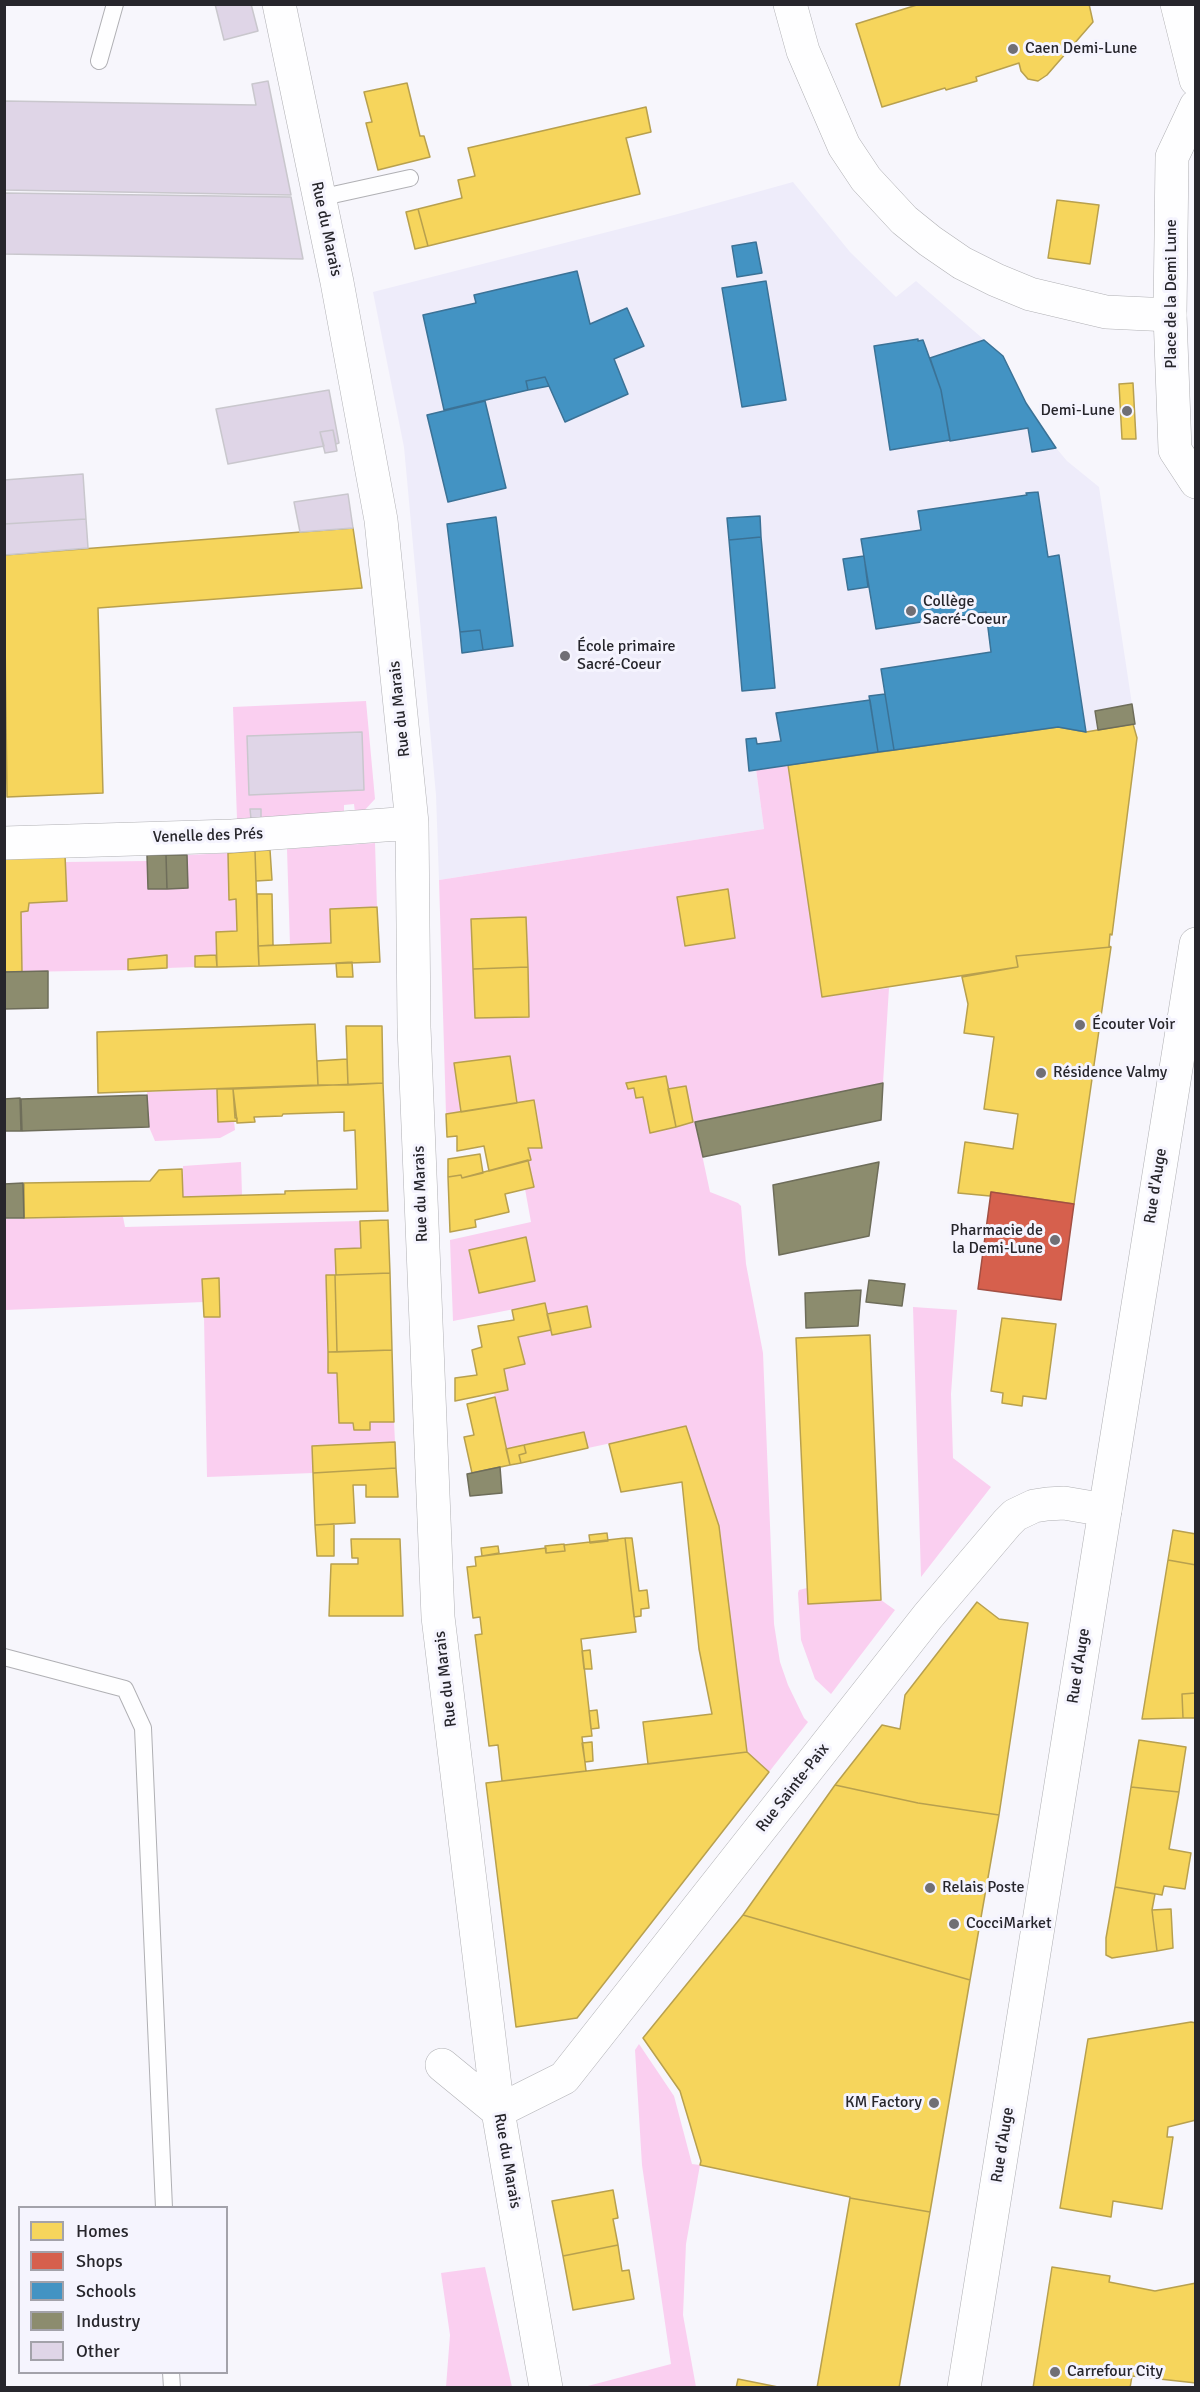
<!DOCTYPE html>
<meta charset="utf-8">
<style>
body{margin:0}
#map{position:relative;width:1200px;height:2392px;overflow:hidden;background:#f7f6fc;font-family:Signika,sans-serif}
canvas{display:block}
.frame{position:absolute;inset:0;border:6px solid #27262c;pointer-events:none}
.legend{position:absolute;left:18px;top:2206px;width:210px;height:168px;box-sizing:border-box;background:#f5f4fe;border:2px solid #a3a2aa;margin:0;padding:8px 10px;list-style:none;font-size:18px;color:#27262c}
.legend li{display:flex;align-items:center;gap:12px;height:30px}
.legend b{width:30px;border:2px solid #a3a2aa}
</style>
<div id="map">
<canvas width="1200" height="2392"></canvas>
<div class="frame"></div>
<ul class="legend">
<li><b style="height:16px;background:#f6d55c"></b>Homes</li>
<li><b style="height:16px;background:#d6604d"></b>Shops</li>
<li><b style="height:16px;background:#4393c3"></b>Schools</li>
<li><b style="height:16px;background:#8c8c6e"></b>Industry</li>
<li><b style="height:16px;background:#dfd5e7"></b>Other</li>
</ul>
</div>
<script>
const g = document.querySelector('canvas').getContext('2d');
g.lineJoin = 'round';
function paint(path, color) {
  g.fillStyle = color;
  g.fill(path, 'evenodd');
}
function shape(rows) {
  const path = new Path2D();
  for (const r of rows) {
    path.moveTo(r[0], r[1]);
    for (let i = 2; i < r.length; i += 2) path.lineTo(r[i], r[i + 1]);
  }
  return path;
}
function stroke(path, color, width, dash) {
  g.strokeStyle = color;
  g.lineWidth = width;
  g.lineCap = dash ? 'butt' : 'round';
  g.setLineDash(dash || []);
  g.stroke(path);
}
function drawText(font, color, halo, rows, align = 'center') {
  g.font = font + ' Signika,sans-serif';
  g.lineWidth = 6;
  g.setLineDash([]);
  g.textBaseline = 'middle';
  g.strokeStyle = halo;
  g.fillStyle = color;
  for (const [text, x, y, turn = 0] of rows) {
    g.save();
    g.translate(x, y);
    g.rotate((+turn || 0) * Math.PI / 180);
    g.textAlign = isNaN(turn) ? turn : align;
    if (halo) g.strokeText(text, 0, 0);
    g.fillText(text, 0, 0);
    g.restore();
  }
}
paint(shape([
 [793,182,850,252,896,297,916,281,1003,356,1026,403,1052,443,1067,461,1099,487,1135,724,1086,732,1057,727,756,769,764,829,439,880,436,795,404,447,373,292,674,215]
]), '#eeecfa');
paint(shape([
 [366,701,375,799,362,813,355,813,354,804,344,805,344,814,261,818,261,809,250,810,251,819,237,819,233,707],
 [362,732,364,790,250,795,247,736],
 [788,765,822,997,889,988,883,1083,695,1122,710,1192,738,1203,741,1206,746,1264,763,1353,774,1624,780,1662,788,1685,804,1718,808,1722,769,1772,747,1752,719,1526,686,1427,588,1448,584,1432,506,1449,494,1393,508,1390,504,1369,525,1364,518,1337,551,1330,553,1335,591,1327,547,1314,545,1303,453,1321,450,1240,531,1222,525,1189,534,1186,528,1160,530,1159,528,1148,542,1148,534,1100,517,1103,510,1056,454,1063,461,1112,446,1114,439,880,764,829,756,769],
 [526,917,529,1017,475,1018,472,919],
 [665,1076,668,1089,686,1086,693,1122,650,1132,643,1097,636,1098,634,1088,627,1083],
 [375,843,377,907,330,909,331,943,290,945,287,849],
 [228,853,229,899,236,899,237,931,217,932,216,955,196,956,195,967,167,968,166,955,128,959,128,970,22,972,21,912,28,911,29,903,66,901,66,862,147,861,149,889,187,888,187,855],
 [217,1089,218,1122,234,1121,235,1130,220,1138,155,1141,149,1127,147,1092],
 [241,1162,242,1195,183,1197,183,1166],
 [123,1217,125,1227,360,1221,361,1248,335,1249,335,1275,326,1275,328,1373,337,1373,354,1430,369,1430,370,1422,394,1422,395,1442,313,1446,313,1473,207,1477,204,1317,220,1317,219,1278,203,1279,204,1302,5,1310,4,1219],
 [913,1307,957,1310,951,1394,953,1458,991,1487,921,1577],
 [807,1588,808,1604,881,1600,895,1610,831,1694,815,1679,801,1640,798,1593,799,1590],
 [639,2044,674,2096,692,2164,700,2165,686,2244,683,2315,696,2387,584,2387,671,2364,642,2165,635,2050],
 [485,2267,512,2387,446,2387,450,2335,441,2273]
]), '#facff0');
const homes = shape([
 [920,4,1089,4,1093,22,1047,75,1038,81,1028,79,1021,71,1019,63,976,77,977,81,946,90,945,88,882,107,856,24,920,4],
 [407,83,420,136,424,136,430,157,378,170,366,123,372,122,364,92,407,83],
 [646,107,651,132,626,138,640,194,428,246,418,209,462,198,458,180,475,176,468,148,646,107],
 [1057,200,1099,205,1090,264,1048,258,1057,200],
 [418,209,428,246,415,249,406,212,418,209],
 [1133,383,1136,439,1122,439,1119,384,1133,383],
 [353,528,362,588,98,608,103,793,7,797,4,555,353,528],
 [1133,724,1137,738,1112,935,1110,934,1109,946,1111,947,1016,956,1018,967,822,997,788,765,1058,727,1086,732,1133,724],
 [270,850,272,880,256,881,255,851,270,850],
 [255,851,259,966,217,967,216,932,237,931,236,899,229,900,228,853,255,851],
 [65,855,67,901,29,903,28,911,21,912,22,972,4,972,4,857,65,855],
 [728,889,735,938,685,946,677,897,728,889],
 [257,894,272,894,273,945,258,946,257,894],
 [377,907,380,962,259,966,258,946,331,943,330,909,377,907],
 [526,917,528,967,473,969,471,919,526,917],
 [1111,947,1074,1204,991,1192,990,1196,958,1193,965,1142,1013,1149,1018,1114,984,1109,994,1037,964,1033,968,1004,962,977,1018,967,1016,956,1111,947],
 [167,955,167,968,128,970,128,959,167,955],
 [216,955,217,967,195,967,195,956,216,955],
 [352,962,353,977,337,977,336,963,352,962],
 [528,967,529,1017,475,1018,473,969,528,967],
 [315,1024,318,1085,98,1093,97,1032,315,1024],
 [346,1026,382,1026,383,1083,348,1085,346,1026],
 [510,1056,517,1103,461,1112,454,1063,510,1056],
 [347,1059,348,1085,318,1085,317,1061,347,1059],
 [666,1076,676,1127,650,1133,643,1097,636,1098,634,1088,628,1089,626,1083,666,1076],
 [383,1083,388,1211,24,1218,24,1183,150,1181,159,1170,182,1169,183,1197,285,1194,285,1191,357,1189,355,1130,344,1131,344,1112,283,1114,282,1116,254,1117,255,1122,237,1123,237,1118,235,1118,233,1089,383,1083],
 [686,1086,693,1122,676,1127,668,1089,686,1086],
 [217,1089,233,1089,237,1121,218,1122,217,1089],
 [534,1100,542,1148,528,1148,531,1160,489,1171,484,1146,457,1151,457,1136,447,1137,446,1114,534,1100],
 [480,1154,483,1173,462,1178,461,1175,448,1177,448,1159,480,1154],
 [528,1160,534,1187,505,1194,509,1212,475,1220,476,1227,450,1232,448,1177,461,1175,462,1178,528,1160],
 [388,1220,390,1273,336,1275,335,1249,361,1248,360,1221,388,1220],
 [526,1237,535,1281,479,1293,469,1250,526,1237],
 [390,1273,392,1350,337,1352,335,1275,390,1273],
 [326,1275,335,1275,337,1352,328,1352,326,1275],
 [219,1278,220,1317,204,1317,202,1279,219,1278],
 [545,1303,551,1330,518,1337,525,1364,504,1369,508,1390,455,1401,455,1378,477,1375,472,1350,482,1347,478,1326,514,1320,512,1310,545,1303],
 [587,1306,591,1327,552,1335,547,1314,587,1306],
 [1002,1318,1056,1324,1046,1399,1023,1396,1022,1406,1002,1403,1003,1393,991,1391,1002,1318],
 [870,1335,881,1600,808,1604,796,1338,870,1335],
 [392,1350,394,1422,370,1422,370,1430,354,1430,353,1423,339,1423,337,1373,328,1373,328,1352,392,1350],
 [495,1397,510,1465,472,1473,464,1437,474,1435,467,1404,495,1397],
 [686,1426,719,1526,747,1752,648,1764,643,1722,712,1714,699,1649,682,1482,621,1492,609,1444,686,1426],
 [584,1432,588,1448,521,1463,519,1455,526,1453,524,1445,584,1432],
 [395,1442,396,1468,313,1473,312,1446,395,1442],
 [524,1445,526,1453,519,1455,521,1463,510,1465,506,1449,524,1445],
 [396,1468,398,1497,366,1497,366,1485,353,1485,355,1523,315,1525,313,1473,396,1468],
 [334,1524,334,1556,317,1556,315,1525,334,1524],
 [1173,1530,1196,1534,1196,1565,1168,1560,1173,1530],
 [607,1533,608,1541,590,1543,589,1535,607,1533],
 [625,1538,636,1632,581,1639,592,1736,582,1737,586,1771,502,1781,498,1745,489,1746,475,1635,482,1634,480,1617,473,1618,467,1567,476,1566,475,1557,546,1548,546,1553,565,1551,564,1545,625,1538],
 [625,1538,632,1538,639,1591,647,1590,649,1608,641,1609,641,1616,634,1617,625,1538],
 [351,1539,400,1539,403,1616,329,1616,331,1564,358,1564,358,1558,352,1558,351,1539],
 [564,1544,565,1551,546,1553,545,1546,564,1544],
 [498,1546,499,1553,482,1556,481,1548,498,1546],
 [1168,1560,1196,1565,1196,1693,1182,1694,1183,1718,1142,1719,1168,1560],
 [977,1602,999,1619,1028,1623,999,1815,918,1803,835,1785,882,1725,900,1729,905,1695,977,1602],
 [590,1650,592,1669,584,1669,582,1651,590,1650],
 [1196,1693,1196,1718,1183,1718,1182,1694,1196,1693],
 [597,1710,599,1728,591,1729,589,1711,597,1710],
 [1139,1740,1186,1747,1179,1792,1131,1787,1139,1740],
 [592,1742,593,1761,585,1762,582,1743,592,1742],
 [747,1752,769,1772,577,2018,516,2027,486,1783,747,1752],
 [835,1785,918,1803,999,1815,970,1980,743,1915,835,1785],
 [1131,1787,1179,1792,1169,1849,1191,1853,1185,1889,1164,1886,1162,1895,1115,1887,1131,1787],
 [1115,1887,1155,1894,1152,1910,1157,1951,1112,1958,1106,1955,1106,1938,1115,1887],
 [1171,1909,1173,1948,1157,1951,1152,1910,1171,1909],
 [743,1915,970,1980,930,2212,850,2198,850,2197,700,2165,701,2161,680,2091,643,2038,743,1915],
 [1191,2022,1196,2023,1196,2120,1168,2127,1167,2137,1173,2137,1162,2209,1113,2201,1111,2217,1060,2208,1088,2039,1191,2022],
 [613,2190,618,2218,613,2219,618,2245,563,2256,552,2201,613,2190],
 [850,2198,930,2212,899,2388,817,2388,850,2198],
 [618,2245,622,2271,629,2270,634,2299,573,2310,563,2256,618,2245],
 [1052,2267,1110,2276,1109,2282,1155,2291,1196,2283,1196,2383,1132,2376,1130,2388,1033,2388,1052,2267],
 [738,2379,783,2388,736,2388,738,2379]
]);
paint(homes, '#f6d55c');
stroke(homes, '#b8a04e', 1.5);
const shops = shape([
 [991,1192,1074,1204,1061,1300,978,1289,991,1192]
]);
paint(shops, '#d6604d');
stroke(shops, '#a24f43', 1.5);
const schools = shape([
 [756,242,762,273,737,277,732,246,756,242],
 [577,271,590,324,627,308,644,346,614,359,628,394,565,422,545,377,526,381,528,390,444,410,423,315,476,303,474,295,577,271],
 [766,281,786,400,742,407,722,288,766,281],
 [918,339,918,341,923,340,941,390,950,440,890,450,874,346,918,339],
 [984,340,1003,356,1026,403,1056,448,1032,452,1028,428,950,441,941,390,930,358,984,340],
 [545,377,549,386,528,390,526,381,545,377],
 [485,401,506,488,448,502,427,415,485,401],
 [1038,492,1048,557,1059,555,1086,732,1058,727,894,750,881,669,991,652,986,612,876,629,861,539,921,530,918,511,1027,495,1026,493,1038,492],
 [760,516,761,537,729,540,727,518,760,516],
 [496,517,513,646,483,650,480,630,460,632,447,524,496,517],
 [761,537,775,688,742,691,729,540,761,537],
 [864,556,868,587,848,590,843,559,864,556],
 [480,630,483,650,462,653,460,632,480,630],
 [885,694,894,750,878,752,869,696,885,694],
 [870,700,878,752,749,771,746,739,756,738,757,744,781,741,776,713,870,700]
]);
paint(schools, '#4393c3');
stroke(schools, '#3b7296', 1.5);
const industry = shape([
 [1132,704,1135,724,1098,730,1095,711,1132,704],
 [147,855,166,855,167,889,148,889,147,855],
 [166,855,187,855,188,888,167,889,166,855],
 [48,971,48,1008,4,1009,4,972,48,971],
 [883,1083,881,1120,703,1157,695,1122,883,1083],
 [147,1095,149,1127,22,1131,21,1099,147,1095],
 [20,1098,21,1131,4,1131,4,1099,20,1098],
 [879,1162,869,1236,779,1255,773,1185,879,1162],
 [23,1183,24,1218,4,1218,4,1184,23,1183],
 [869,1280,905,1284,902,1306,866,1302,869,1280],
 [861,1290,858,1326,806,1328,805,1293,861,1290],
 [500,1467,502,1493,470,1496,467,1474,500,1467]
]);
paint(industry, '#8c8c6e');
stroke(industry, '#6e6d5a', 1.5);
const building = shape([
 [215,4,251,4,258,31,224,40,215,4],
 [268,81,291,195,4,190,4,101,256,105,252,84,268,81],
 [4,193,291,197,303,259,4,254,4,193],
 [329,390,339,443,336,444,333,430,320,432,324,446,228,464,216,409,329,390],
 [333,430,337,451,325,453,320,432,333,430],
 [83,474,86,519,4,524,4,480,83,474],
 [348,494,353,528,300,532,294,502,348,494],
 [86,519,88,548,4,555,4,524,86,519],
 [362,732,364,790,249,795,247,736,362,732],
 [250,809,261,809,261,818,251,819,250,809]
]);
paint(building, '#dfd5e7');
stroke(building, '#c9c7cd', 1.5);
const service = shape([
 [99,61,115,4],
 [319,198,410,178],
 [4,1657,125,1689,143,1728,164,2208],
 [171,2372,172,2388]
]);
const minor = shape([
 [279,4,337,282,381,520,412,823,414,1027,438,1617,498,2111,546,2388],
 [790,4,803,51,844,146,866,179,904,220,930,241,962,263,996,280,1030,294,1106,312,1170,315],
 [4,843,232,836,412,823],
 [442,2065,498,2111],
 [498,2111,564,2078,928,1616,1007,1523,1015,1515,1034,1506,1047,1504,1064,1503,1105,1510]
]);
const secondary = shape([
 [1177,4,1196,80],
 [1196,106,1172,157,1170,315,1175,450,1196,482],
 [964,2388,1196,944]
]);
stroke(service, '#b0b0b4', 18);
stroke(minor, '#b0b0b4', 34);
stroke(secondary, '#b0b0b4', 34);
stroke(service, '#fefeff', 16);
stroke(minor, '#fefeff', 33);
stroke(secondary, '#fefeff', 33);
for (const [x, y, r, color] of [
 [1013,49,6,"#706f75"],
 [1127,411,6,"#706f75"],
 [911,611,6,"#706f75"],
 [565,656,6,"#706f75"],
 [1080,1025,6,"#706f75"],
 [1041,1073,6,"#706f75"],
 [1055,1240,6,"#706f75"],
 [930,1888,6,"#706f75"],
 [954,1924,6,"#706f75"],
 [934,2103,6,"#706f75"],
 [1055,2372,6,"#706f75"]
]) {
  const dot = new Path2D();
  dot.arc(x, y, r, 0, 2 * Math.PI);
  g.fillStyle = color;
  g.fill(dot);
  stroke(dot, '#f5f4fe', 2);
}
drawText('16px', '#27262c', '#f5f4fe', [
 ["Caen Demi-Lune",1025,49],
 ["Demi-Lune",1115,411,"right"],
 ["Collège",923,602],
 ["Sacré-Coeur",923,620],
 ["École primaire",577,647],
 ["Sacré-Coeur",577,665],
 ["Écouter Voir",1092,1025],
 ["Résidence Valmy",1053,1073],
 ["Pharmacie de",1043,1231,"right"],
 ["la Demi-Lune",1043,1249,"right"],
 ["Relais Poste",942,1888],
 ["CocciMarket",966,1924],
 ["KM Factory",922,2103,"right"],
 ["Carrefour City",1067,2372]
], 'left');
drawText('16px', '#27262c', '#f5f4fe', [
 ["Rue du Marais",326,229,78],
 ["Place de la Demi Lune",1172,294,-90],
 ["Rue du Marais",400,709,-96],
 ["Venelle des Prés",208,836,-2],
 ["Rue d'Auge",1156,1186,-81],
 ["Rue du Marais",421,1194,-92],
 ["Rue d'Auge",1079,1666,-81],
 ["Rue du Marais",446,1679,-97],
 ["Rue Sainte-Paix",793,1788,-52],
 ["Rue d'Auge",1003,2145,-81],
 ["Rue du Marais",507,2161,80]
]);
</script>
